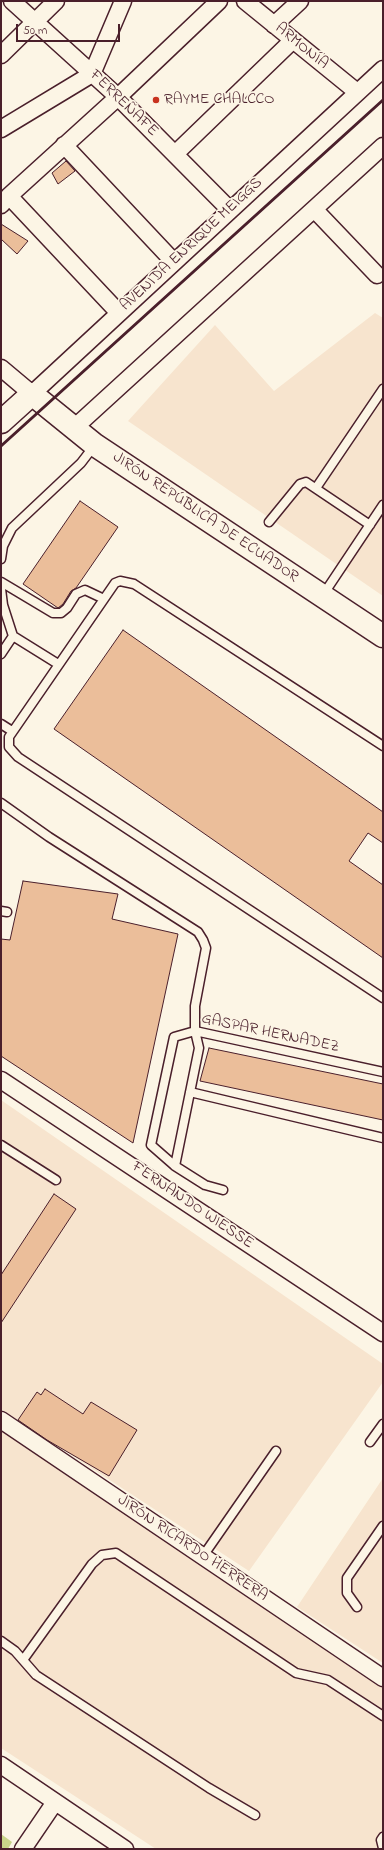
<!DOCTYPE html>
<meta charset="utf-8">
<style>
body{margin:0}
#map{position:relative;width:384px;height:1850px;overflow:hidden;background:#fcf5e5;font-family:"Indie Flower",sans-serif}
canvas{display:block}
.frame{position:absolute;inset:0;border:2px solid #4a1f2b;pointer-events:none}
.scale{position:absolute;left:16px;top:24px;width:104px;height:18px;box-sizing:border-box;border:2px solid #4a1f2b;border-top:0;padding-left:5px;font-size:12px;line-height:14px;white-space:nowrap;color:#4a1f2b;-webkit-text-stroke:3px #fcf5e5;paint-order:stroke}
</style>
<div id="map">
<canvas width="384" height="1850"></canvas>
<div class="frame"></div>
<div class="scale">50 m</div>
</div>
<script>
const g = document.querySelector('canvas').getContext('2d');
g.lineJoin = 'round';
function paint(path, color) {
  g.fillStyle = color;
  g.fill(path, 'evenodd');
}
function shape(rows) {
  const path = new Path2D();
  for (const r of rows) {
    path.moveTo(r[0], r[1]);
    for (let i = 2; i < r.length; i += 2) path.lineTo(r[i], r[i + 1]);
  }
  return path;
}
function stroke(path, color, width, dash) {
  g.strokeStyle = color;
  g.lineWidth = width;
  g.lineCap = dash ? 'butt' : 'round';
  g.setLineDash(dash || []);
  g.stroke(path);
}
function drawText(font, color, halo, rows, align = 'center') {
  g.font = font + ' "Indie Flower",sans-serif';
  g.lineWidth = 3.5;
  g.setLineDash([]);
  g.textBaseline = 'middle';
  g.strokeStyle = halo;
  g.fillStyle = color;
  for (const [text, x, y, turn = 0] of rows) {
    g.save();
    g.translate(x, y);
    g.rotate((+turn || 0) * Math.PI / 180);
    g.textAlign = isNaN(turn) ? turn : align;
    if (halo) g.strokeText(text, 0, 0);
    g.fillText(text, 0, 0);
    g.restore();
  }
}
paint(shape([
 [375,313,383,318,383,596,128,421,215,325,274,391],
 [1,1100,383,1364,383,1382,249,1571,1,1409],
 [1,1430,383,1688,383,1849,156,1849,1,1748],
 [383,1478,383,1663,297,1607]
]), '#f7e4ce');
paint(shape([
 [1,1834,12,1842,8,1849,1,1849]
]), '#c9d589');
const building = shape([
 [66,161,75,171,58,184,52,173,66,161],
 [1,224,28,241,17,254,1,239,1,224],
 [80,501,118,527,76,588,71,591,63,604,58,608,23,584,80,501],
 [123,630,383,812,383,843,368,833,349,861,383,885,383,958,54,729,123,630],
 [23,881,118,894,112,919,178,934,133,1143,1,1056,1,939,10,940,23,881],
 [209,1048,383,1084,383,1120,200,1081,209,1048],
 [54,1194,76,1209,1,1323,1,1275,54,1194],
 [45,1389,83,1414,91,1402,137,1430,109,1476,47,1440,18,1420,37,1392,41,1395,45,1389]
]);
paint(building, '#ebbe9a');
stroke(building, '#4a1f2b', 1);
const lane = shape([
 [316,488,383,389],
 [269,522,300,484,306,482,370,525],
 [1,559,3,546,12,528,81,463,94,446],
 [1,582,53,613,61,613,67,608,76,594,85,590,104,599],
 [1,589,3,605,13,636,58,664],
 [323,595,383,505],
 [1,654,13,636],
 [1,724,12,731],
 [383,746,134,584,120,581,115,583,9,737,9,747,18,757,383,998],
 [1,803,49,837,198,932,203,940,206,948,195,1006,195,1031,199,1048,175,1166],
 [1,911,7,912],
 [190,1092,383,1138],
 [1,1145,56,1180],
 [223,1190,205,1185,175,1166,151,1145,174,1037,195,1031,383,1072],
 [370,1442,383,1424],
 [203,1556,276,1451],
 [357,1607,347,1593,347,1578,383,1526],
 [1,1641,15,1651,36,1675,209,1788,255,1815],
 [23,1660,92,1564,102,1555,116,1553,296,1673,328,1680,383,1716],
 [383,1837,381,1840,383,1848]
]);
const street = shape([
 [12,1,118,97,230,210],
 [245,1,357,92],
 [274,25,300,1],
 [1,55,56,1],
 [1,129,92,74,123,1],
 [64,145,174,262],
 [175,154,292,41],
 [9,196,119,313],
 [1,205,9,196,118,97,219,1],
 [314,209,377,275],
 [1,368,32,394,383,69],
 [73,429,383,146],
 [1,1080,383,1333],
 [1,1420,383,1678],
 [1,1765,125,1849],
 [23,1849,55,1802]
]);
const secondary = shape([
 [1,422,32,394,95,445,383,636]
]);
stroke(lane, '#4a1f2b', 11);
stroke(street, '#4a1f2b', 19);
stroke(secondary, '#4a1f2b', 25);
stroke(lane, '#fcf5e5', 8);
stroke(street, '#fcf5e5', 16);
stroke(secondary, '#fcf5e5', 22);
stroke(shape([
 [1,446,383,100]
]), '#4a1f2b', 3);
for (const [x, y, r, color] of [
 [156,100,4,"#c8321e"]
]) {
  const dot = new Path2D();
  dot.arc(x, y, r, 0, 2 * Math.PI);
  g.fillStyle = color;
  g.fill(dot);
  stroke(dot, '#fcf5e5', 1.5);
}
drawText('16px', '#4a1f2b', '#fcf5e5', [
 ["ARMONÍA",301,47,39],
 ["FERREÑAFE",123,104,44],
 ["AVENIDA ENRIQUE MEIGGS",192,245,-43],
 ["JIRÓN REPÚBLICA DE ECUADOR",205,518,34],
 ["GASPAR HERNADEZ",270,1034,12],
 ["FERNANDO WIESSE",192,1206,34],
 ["JIRÓN RICARDO HERRERA",192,1549,34]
]);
drawText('16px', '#4a1f2b', '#fcf5e5', [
 ["RAYME CHALCCO",164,100]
], 'left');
</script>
